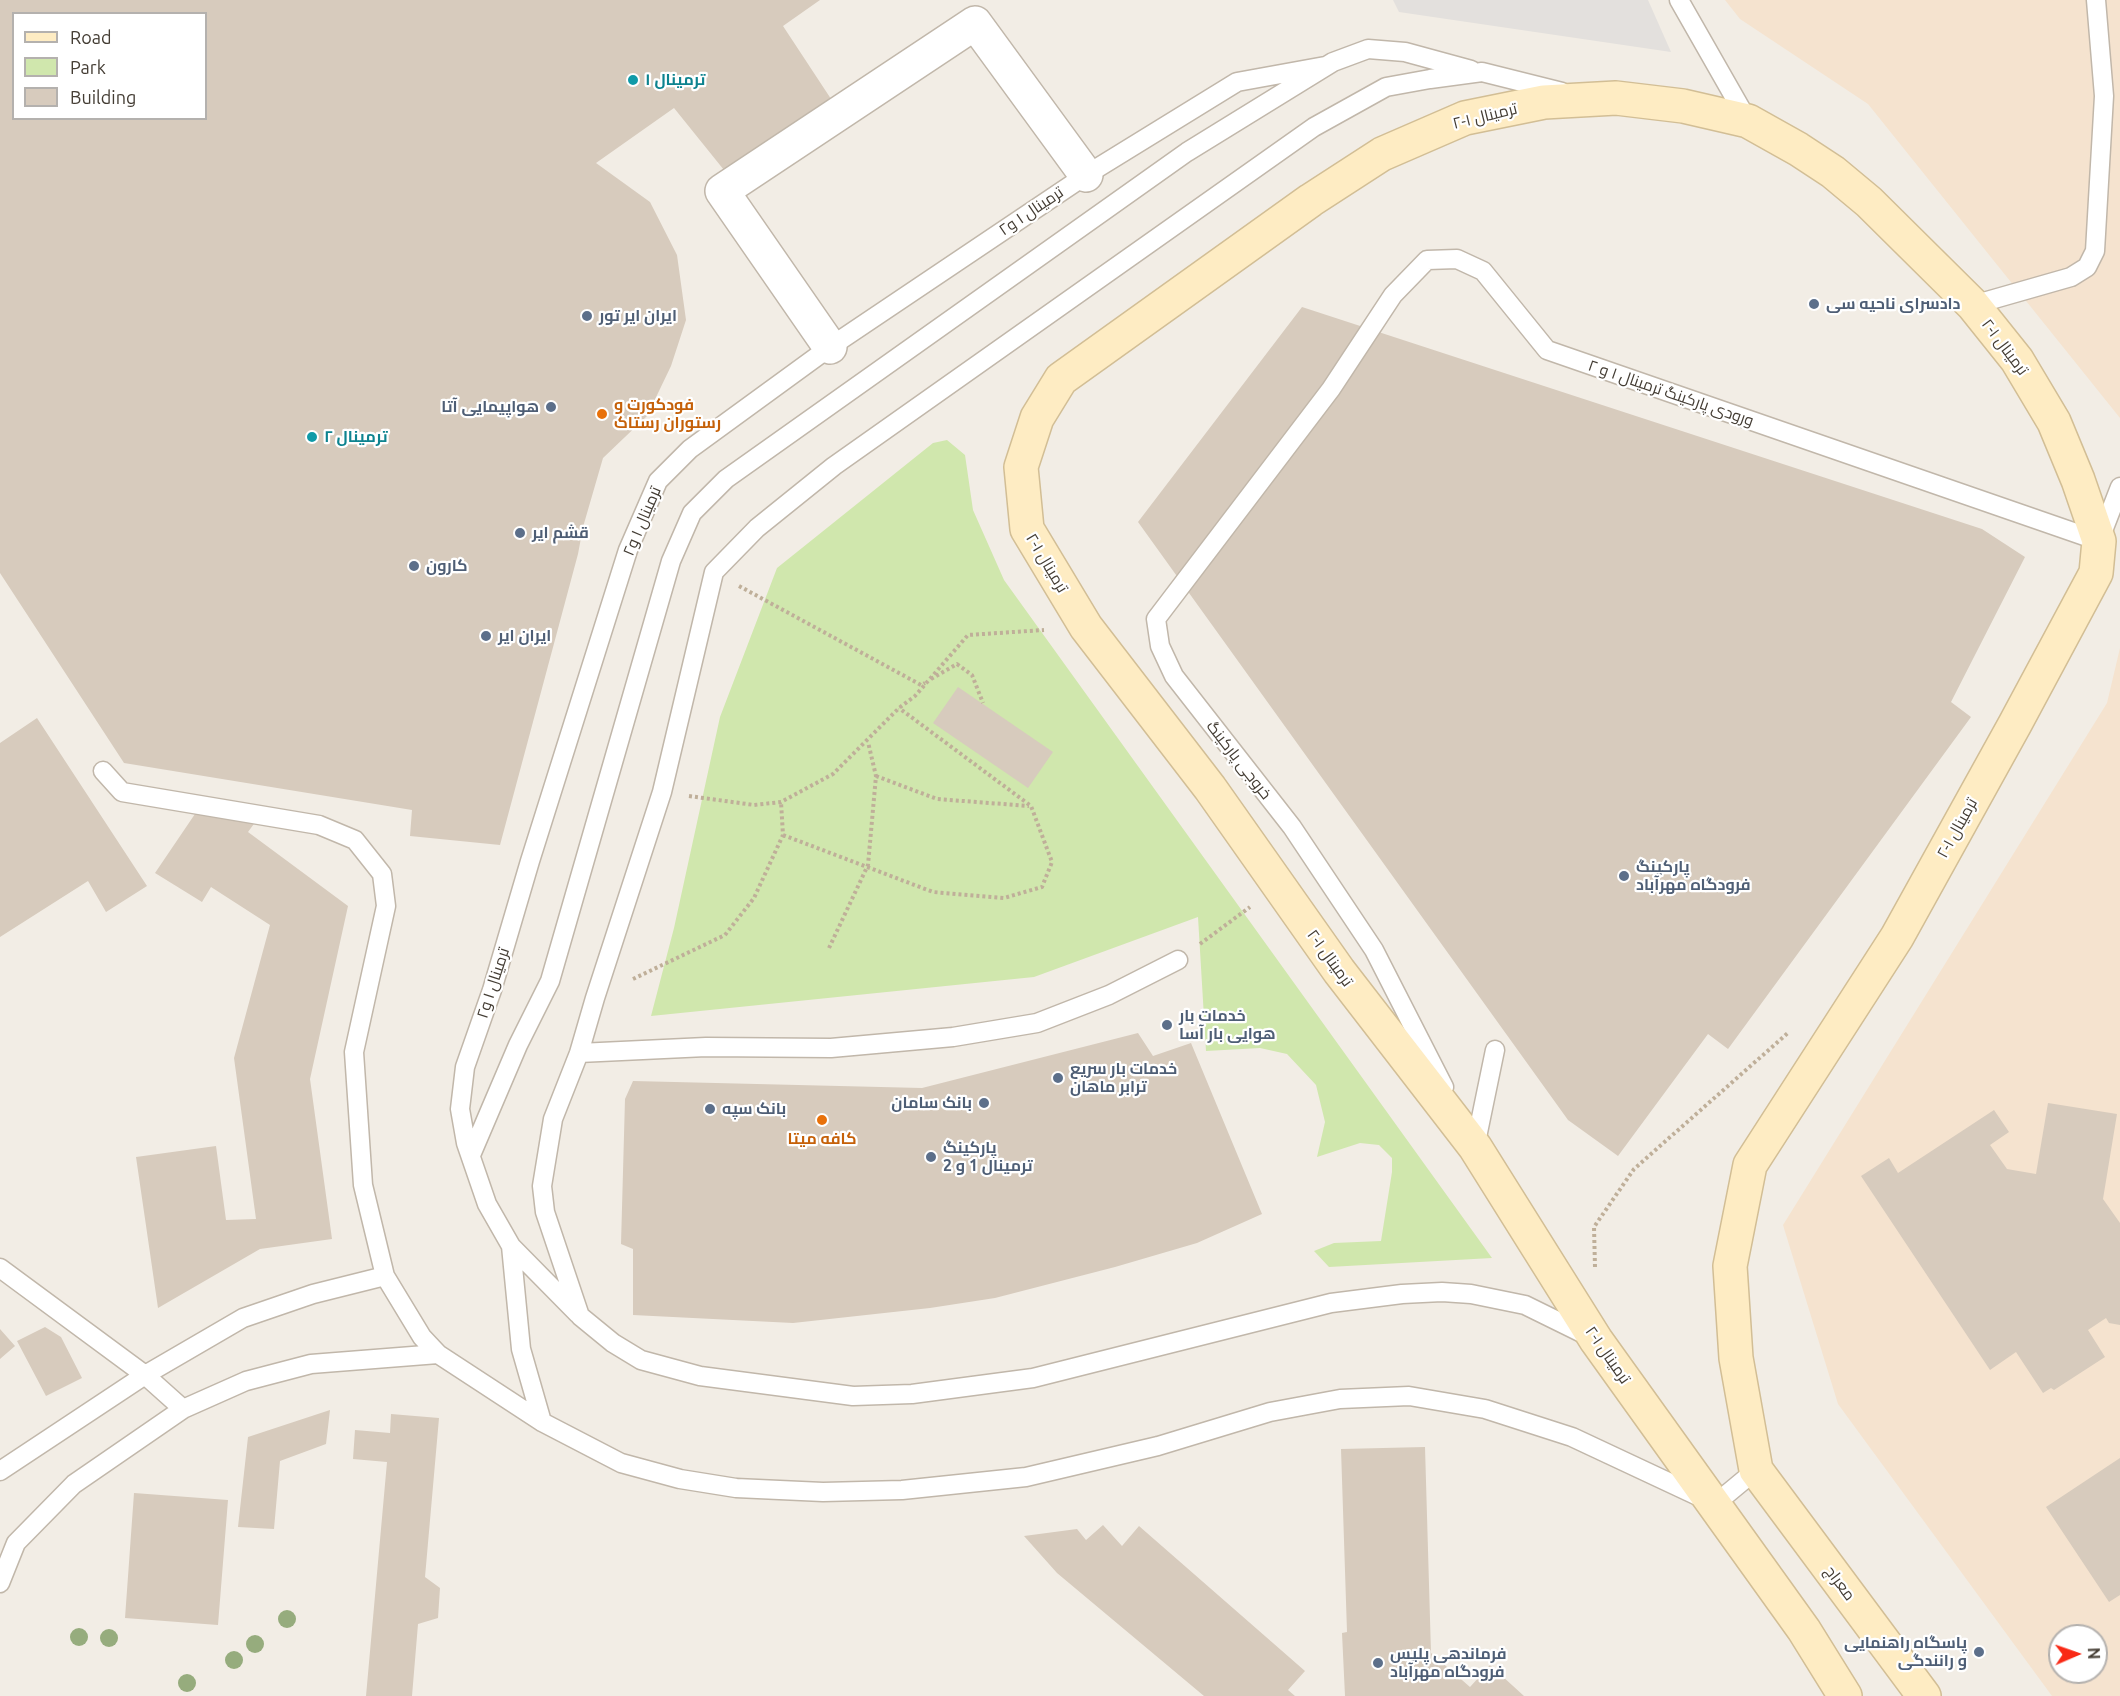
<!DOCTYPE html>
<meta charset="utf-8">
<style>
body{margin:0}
#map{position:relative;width:2120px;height:1696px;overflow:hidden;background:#f2ede5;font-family:Ubuntu,sans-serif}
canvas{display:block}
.legend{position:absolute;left:12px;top:12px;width:195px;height:108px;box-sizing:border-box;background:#fff;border:2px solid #b4b1ae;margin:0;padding:8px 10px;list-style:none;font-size:18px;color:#443d34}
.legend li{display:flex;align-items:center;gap:12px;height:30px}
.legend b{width:30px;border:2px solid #b4b1ae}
.north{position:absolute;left:2048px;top:1624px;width:60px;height:60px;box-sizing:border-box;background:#fff;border:2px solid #b4b1ae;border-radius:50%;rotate:88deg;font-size:16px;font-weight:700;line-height:24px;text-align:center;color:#443d34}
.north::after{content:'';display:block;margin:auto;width:21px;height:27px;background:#f92915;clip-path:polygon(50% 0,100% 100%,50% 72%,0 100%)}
</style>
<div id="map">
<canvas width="2120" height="1696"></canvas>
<ul class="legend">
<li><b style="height:8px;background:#feecc3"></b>Road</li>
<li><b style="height:16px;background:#d0e7ad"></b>Park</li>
<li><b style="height:16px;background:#d7cbbd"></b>Building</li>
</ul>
<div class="north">N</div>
</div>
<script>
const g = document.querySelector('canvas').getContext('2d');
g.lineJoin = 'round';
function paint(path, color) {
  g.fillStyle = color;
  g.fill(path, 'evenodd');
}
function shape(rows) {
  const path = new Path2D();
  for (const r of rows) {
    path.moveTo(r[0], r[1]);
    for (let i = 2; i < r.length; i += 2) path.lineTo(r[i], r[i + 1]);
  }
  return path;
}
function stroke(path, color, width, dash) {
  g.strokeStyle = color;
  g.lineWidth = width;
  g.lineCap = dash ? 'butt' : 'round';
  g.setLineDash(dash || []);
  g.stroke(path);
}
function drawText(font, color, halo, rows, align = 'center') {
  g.font = font + ' Ubuntu,Cairo,sans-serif';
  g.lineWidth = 4.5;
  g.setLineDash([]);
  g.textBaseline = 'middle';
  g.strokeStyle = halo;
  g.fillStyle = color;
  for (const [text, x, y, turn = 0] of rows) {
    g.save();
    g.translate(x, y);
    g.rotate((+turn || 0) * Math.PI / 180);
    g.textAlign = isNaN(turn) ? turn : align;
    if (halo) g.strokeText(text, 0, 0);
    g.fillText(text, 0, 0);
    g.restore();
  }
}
paint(shape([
 [1725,0,2120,0,2120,418,1868,104,1740,19],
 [2120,648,2120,1696,2052,1696,1838,1404,1783,1225,2107,703],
 [2060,1636,2096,1636,2096,1672,2060,1672]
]), '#f5e3cf');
paint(shape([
 [947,440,965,455,973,510,1004,580,1492,1258,1329,1267,1314,1251,1334,1243,1381,1241,1392,1172,1392,1158,1379,1145,1360,1143,1317,1157,1325,1122,1316,1085,1287,1054,1260,1048,1206,1051,1198,917,1034,977,651,1016,674,928,720,717,777,568,933,443]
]), '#d0e7ad');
paint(shape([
 [1393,0,1648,0,1671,52,1399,12]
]), '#e3e0dd');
paint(shape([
 [0,0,820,0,783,26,835,105,728,175,674,108,596,163,650,202,677,255,686,320,671,366,647,416,603,458,583,527,578,554,500,845,410,836,412,810,124,763,0,573],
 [14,14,206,14,206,118,14,118],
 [1302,307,1982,529,2025,557,1951,702,1971,717,1728,1049,1708,1034,1618,1156,1568,1120,1138,522],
 [958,687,1053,752,1028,788,933,723],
 [37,718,147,886,106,912,88,881,0,937,0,743],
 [197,811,259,817,248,832,348,906,310,1079,332,1239,260,1249,158,1308,136,1157,216,1146,226,1220,256,1219,234,1058,270,925,211,887,202,902,155,873],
 [1138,1033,1153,1056,1191,1043,1262,1214,1197,1243,1115,1267,995,1298,930,1308,793,1323,633,1315,633,1249,621,1244,625,1099,633,1081,922,1088],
 [2048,1103,2117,1114,2103,1199,2120,1223,2120,1325,2109,1323,2106,1318,2088,1330,2105,1357,2054,1390,2051,1388,2043,1393,2016,1352,1990,1370,1861,1176,1889,1158,1898,1173,1994,1110,2009,1132,1990,1145,2007,1169,2036,1174],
 [45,1327,61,1337,82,1378,46,1396,17,1341],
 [0,1329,15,1346,0,1359],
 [330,1410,326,1444,280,1461,274,1529,238,1527,248,1437],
 [391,1414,439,1418,425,1577,440,1588,438,1618,418,1624,412,1696,366,1696,387,1462,353,1459,355,1430,390,1433],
 [1425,1447,1431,1653,1470,1687,1490,1665,1524,1696,1345,1696,1342,1633,1347,1632,1341,1449],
 [2120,1458,2120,1595,2109,1602,2046,1507],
 [134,1493,228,1500,218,1625,125,1618],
 [1103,1525,1122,1546,1139,1526,1305,1671,1288,1690,1295,1696,1204,1696,1057,1573,1024,1536,1077,1529,1086,1540]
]), '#d7cbbd');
const lane = shape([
 [1679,0,1748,121],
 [1562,92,1482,72,1430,79,1386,87,1314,127,834,466,757,528,714,572,662,792,595,998,579,1053,553,1119,542,1186,545,1212,580,1316,613,1343,641,1360,700,1376,853,1396,912,1394,1033,1378,1331,1303,1402,1294,1442,1292,1471,1294,1525,1305,1588,1336],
 [1973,305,2071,277,2087,267,2095,251,2104,96,2096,0],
 [103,771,122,792,319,825,355,840,382,874,386,906,354,1052,363,1185,385,1276,422,1337,438,1354,542,1422,621,1463,680,1479,736,1488,823,1492,902,1490,1026,1477,1158,1446,1270,1412,1340,1399,1409,1396,1485,1409,1572,1437,1715,1504,1756,1470],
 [579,1053,706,1047,831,1048,953,1037,1037,1023,1109,995,1178,960],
 [1444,1087,1374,950,1292,827,1174,676,1160,646,1156,619,1331,389,1393,295,1427,260,1457,259,1483,271,1547,350,2099,541,2120,487],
 [1475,1147,1495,1050],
 [471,1155,518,1045,550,981,671,561,692,513,726,479,1187,152,1333,62,1368,49,1405,52,1471,70],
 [511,1246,521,1349,542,1422],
 [0,1268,145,1375,183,1409],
 [578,1314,511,1246,487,1204,466,1143,460,1109,465,1067,492,990,530,861,628,550,658,481,690,449,830,347,1086,175,1237,82,1325,66],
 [0,1471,145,1375,243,1318,313,1294,385,1276],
 [0,1583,16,1543,74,1484,183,1409,246,1381,311,1364,438,1354]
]);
const street = shape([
 [830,347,722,191,975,23,1086,175]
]);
const secondary = shape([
 [1845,1696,1804,1630,1596,1340,1475,1147,1339,971,1210,788,1086,627,1027,529,1021,467,1037,418,1061,379,1311,200,1382,154,1465,118,1544,102,1616,98,1683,106,1748,121,1798,149,1833,172,1869,202,1973,305,2017,360,2054,422,2078,480,2099,541,2096,573,2015,724,1897,937,1750,1165,1730,1266,1736,1358,1756,1470,1924,1696]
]);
stroke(lane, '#c1b7aa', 21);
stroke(street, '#c1b7aa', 36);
stroke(secondary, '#d2be95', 36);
stroke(shape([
 [739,586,921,685,925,683],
 [931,679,957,664,972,675,983,703],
 [876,776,937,799,1029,806],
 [689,796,754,805,781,802,833,774,899,708,915,696,968,635,1044,630],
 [783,835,933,892,1004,898,1042,887,1052,862,1031,806,899,708],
 [1200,944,1250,907],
 [829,948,868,865,876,776,868,742],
 [633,979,725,935,754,898,783,835,781,802],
 [1595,1267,1594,1227,1634,1169,1789,1032]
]), '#bfaf99', 4, [3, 3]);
stroke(lane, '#fff', 18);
stroke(street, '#fff', 33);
stroke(secondary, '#feecc3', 33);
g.fillStyle = '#96ac7d';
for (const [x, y] of [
 [287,1619],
 [79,1637],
 [109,1638],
 [255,1644],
 [234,1660],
 [187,1683]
]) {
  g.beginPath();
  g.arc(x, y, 9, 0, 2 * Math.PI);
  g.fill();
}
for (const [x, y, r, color] of [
 [633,80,6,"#0f9aa8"],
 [1814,304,6,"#5c6f8a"],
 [587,316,6,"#5c6f8a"],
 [551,407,6,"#5c6f8a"],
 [602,414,6,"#e8710a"],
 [312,437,6,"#0f9aa8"],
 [520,533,6,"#5c6f8a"],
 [414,566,6,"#5c6f8a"],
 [486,636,6,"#5c6f8a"],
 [1624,876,6,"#5c6f8a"],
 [1167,1025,6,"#5c6f8a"],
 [1058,1078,6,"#5c6f8a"],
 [984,1103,6,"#5c6f8a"],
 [710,1109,6,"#5c6f8a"],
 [822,1120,6,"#e8710a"],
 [931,1157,6,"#5c6f8a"],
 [1979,1652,6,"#5c6f8a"],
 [1378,1663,6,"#5c6f8a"]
]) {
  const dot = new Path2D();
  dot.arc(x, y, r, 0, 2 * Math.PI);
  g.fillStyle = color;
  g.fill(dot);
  stroke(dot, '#fff', 2);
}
drawText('bold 16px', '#0d838f', '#fff', [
 ["ترمینال ۱",645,80],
 ["ترمینال ۲",324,437]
], 'left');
drawText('16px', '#443d34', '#fff', [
 ["ترمینال ۱-۲",1485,116,-14],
 ["ترمینال ۱ و۲",1031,211,-34],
 ["ترمینال ۱-۲",2005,347,53],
 ["ورودی پارکینگ ترمینال ۱ و ۲",1671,393,19],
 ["ترمینال ۱ و۲",642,521,-67],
 ["ترمینال ۱-۲",1047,563,59],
 ["خروجی پارکینگ",1239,760,52],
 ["ترمینال ۱-۲",1957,828,-61],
 ["ترمینال ۱-۲",1330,958,54],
 ["ترمینال ۱ و۲",493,983,-72],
 ["ترمینال ۱-۲",1608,1355,55],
 ["معراج",1840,1583,53]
]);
drawText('bold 16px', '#4e5e75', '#fff', [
 ["دادسرای ناحیه سی",1826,304],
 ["ایران ایر تور",599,316],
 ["هواپیمایی آتا",539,407,"right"],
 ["قشم ایر",532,533],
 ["کارون",426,566],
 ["ایران ایر",498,636],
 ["پارکینگ",1636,867],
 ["فرودگاه مهرآباد",1636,885],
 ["خدمات بار",1179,1016],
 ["هوایی بار آسا",1179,1034],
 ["خدمات بار سریع",1070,1069],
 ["ترابر ماهان",1070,1087],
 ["بانک سامان",972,1103,"right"],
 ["بانک سپه",722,1109],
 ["پارکینگ",943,1148],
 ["ترمینال 1 و 2",943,1166],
 ["پاسگاه راهنمایی",1967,1643,"right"],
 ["و رانندگی",1967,1661,"right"],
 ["فرماندهی پلیس",1390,1654],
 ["فرودگاه مهرآباد",1390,1672]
], 'left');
drawText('bold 16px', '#c56008', '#fff', [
 ["فودکورت و",614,405],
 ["رستوران رستاک",614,423],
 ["کافه میتا",822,1139,"center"]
], 'left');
</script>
